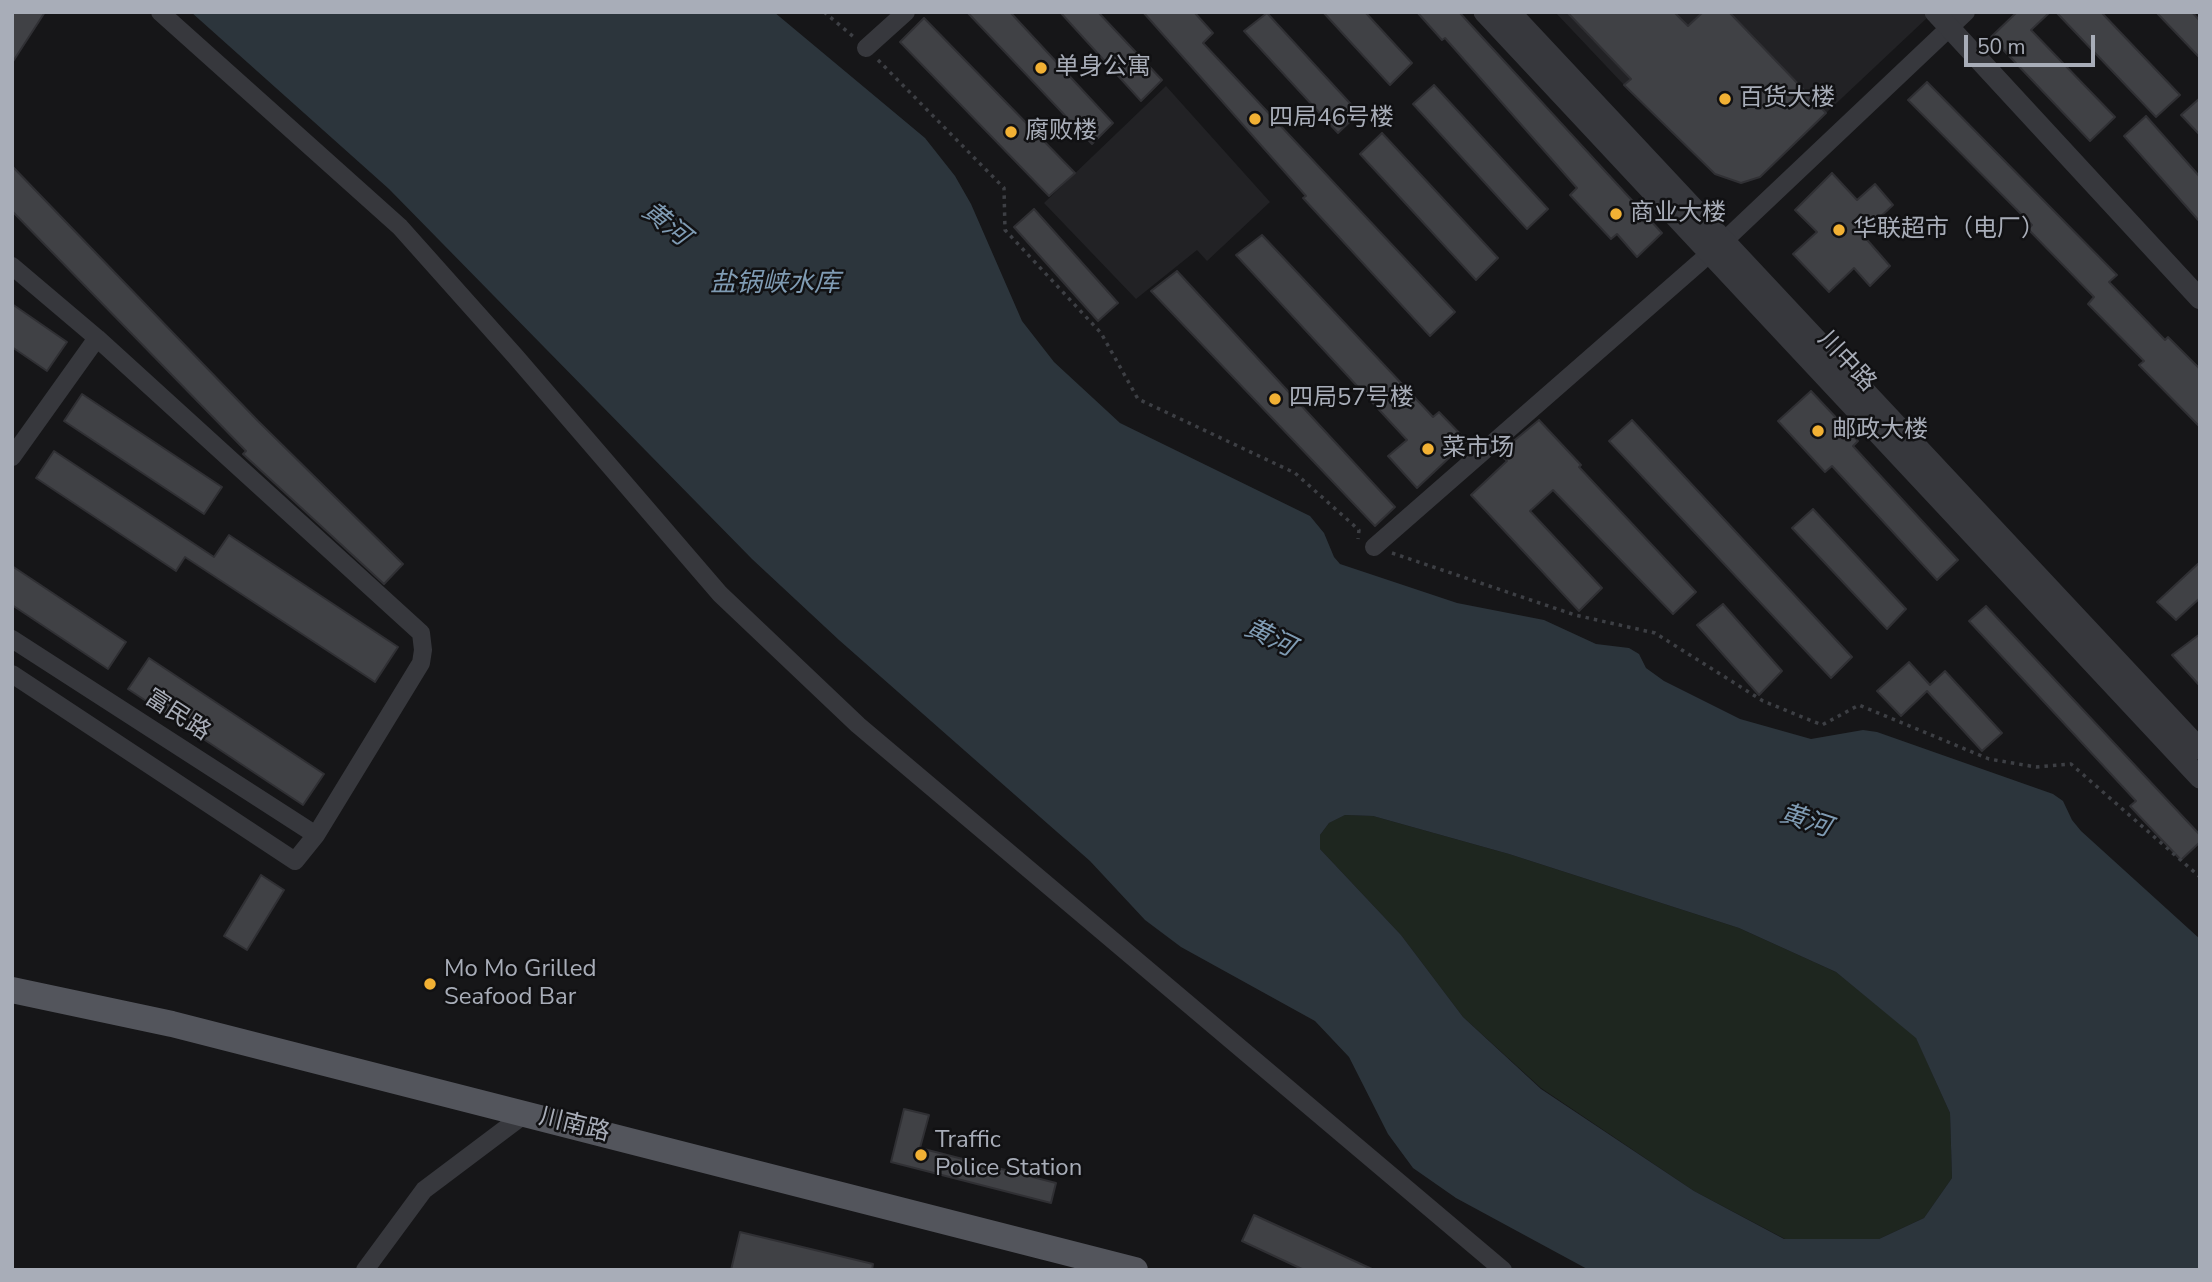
<!DOCTYPE html>
<meta charset="utf-8">
<style>
body{margin:0}
#map{position:relative;width:2212px;height:1282px;overflow:hidden;background:#161618;font-family:"Nunito Sans",sans-serif}
canvas{display:block}
.frame{position:absolute;inset:0;border:14px solid #a8adb8;pointer-events:none}
.scale{position:absolute;left:1964px;top:35px;width:131px;height:32px;box-sizing:border-box;border:4px solid #a8adb8;border-top:0;padding-left:9px;font-size:21px;line-height:24px;white-space:nowrap;color:#a8adb8;-webkit-text-stroke:5px #111113;paint-order:stroke}
</style>
<div id="map">
<canvas width="2212" height="1282"></canvas>
<div class="frame"></div>
<div class="scale">50 m</div>
</div>
<script>
const g = document.querySelector('canvas').getContext('2d');
g.lineJoin = 'round';
function paint(path, color) {
  g.fillStyle = color;
  g.fill(path, 'evenodd');
}
function shape(rows) {
  const path = new Path2D();
  for (const r of rows) {
    path.moveTo(r[0], r[1]);
    for (let i = 2; i < r.length; i += 2) path.lineTo(r[i], r[i + 1]);
  }
  return path;
}
function stroke(path, color, width, dash) {
  g.strokeStyle = color;
  g.lineWidth = width;
  g.lineCap = dash ? 'butt' : 'round';
  g.setLineDash(dash || []);
  g.stroke(path);
}
function drawText(font, color, halo, rows, align = 'center') {
  g.font = font + ' "Nunito Sans","Noto Sans SC",sans-serif';
  g.lineWidth = 5;
  g.setLineDash([]);
  g.textBaseline = 'middle';
  g.strokeStyle = halo;
  g.fillStyle = color;
  for (const [text, x, y, turn = 0] of rows) {
    g.save();
    g.translate(x, y);
    g.rotate((+turn || 0) * Math.PI / 180);
    g.textAlign = isNaN(turn) ? turn : align;
    if (halo) g.strokeText(text, 0, 0);
    g.fillText(text, 0, 0);
    g.restore();
  }
}
paint(shape([
 [1555,12,1703,12,1624,85],
 [1729,12,1923,12,1928,17,1826,113],
 [1166,86,1270,202,1207,261,1197,250,1136,299,1044,203]
]), '#222225');
paint(shape([
 [1345,815,1373,816,1509,854,1739,928,1836,972,1916,1037,1950,1113,1952,1178,1924,1218,1879,1239,1785,1239,1694,1191,1541,1088,1463,1017,1401,935,1320,849,1320,835,1329,823]
]), '#1e261f');
paint(shape([
 [191,12,774,12,925,138,955,176,971,204,1022,321,1054,362,1120,423,1310,516,1324,533,1334,557,1340,564,1457,603,1544,620,1596,644,1629,648,1639,654,1646,668,1664,681,1740,719,1811,739,1863,730,1877,732,2053,794,2063,801,2072,820,2081,831,2200,939,2200,1270,1589,1270,1456,1198,1413,1168,1388,1134,1349,1057,1315,1021,1181,947,1145,920,1090,861,839,640,752,559,389,189],
 [1345,815,1373,816,1509,854,1739,928,1836,972,1916,1038,1950,1113,1952,1178,1924,1218,1879,1239,1784,1239,1694,1191,1541,1089,1463,1017,1401,935,1320,849,1320,835,1329,823]
]), '#2c353c');
const building = shape([
 [12,12,45,12,12,63,12,12],
 [967,12,1010,12,1113,123,1092,144,967,12],
 [1060,12,1098,12,1162,80,1141,101,1060,12],
 [1143,12,1194,12,1213,33,1203,43,1455,312,1430,336,1303,198,1306,196,1143,12],
 [1323,12,1365,12,1412,63,1390,85,1323,12],
 [1417,12,1459,12,1662,233,1637,257,1617,234,1611,239,1570,195,1577,188,1445,38,1442,40,1417,12],
 [1567,12,1674,12,1688,26,1703,12,1729,12,1826,113,1760,177,1741,183,1715,174,1624,85,1631,79,1567,12],
 [2017,12,2050,12,2031,30,2115,117,2090,141,1991,37,2017,12],
 [2056,12,2101,12,2180,95,2156,117,2056,12],
 [2156,12,2192,12,2200,21,2200,58,2156,12],
 [1267,13,1359,113,1338,133,1244,31,1267,13],
 [924,18,1075,173,1049,196,900,42,924,18],
 [1927,82,2117,275,2109,282,2165,340,2168,337,2200,369,2200,427,2139,365,2144,361,2088,304,2094,297,2028,229,2032,225,1908,100,1927,82],
 [1434,85,1548,209,1527,229,1413,104,1434,85],
 [2200,98,2200,135,2181,115,2200,98],
 [2146,116,2200,177,2200,222,2124,136,2146,116],
 [1382,133,1498,258,1476,280,1360,154,1382,133],
 [12,166,258,421,403,564,384,584,243,454,246,451,12,211,12,166],
 [1832,173,1857,200,1875,184,1893,205,1862,234,1890,266,1870,286,1854,268,1829,292,1793,254,1817,232,1795,210,1832,173],
 [1034,209,1118,303,1098,321,1014,227,1034,209],
 [1262,235,1433,417,1439,412,1467,441,1417,488,1388,456,1407,440,1236,255,1262,235],
 [1177,271,1395,507,1375,526,1151,291,1177,271],
 [12,304,67,342,47,371,12,347,12,304],
 [1811,391,1858,441,1853,446,1958,560,1937,580,1832,466,1825,472,1778,421,1811,391],
 [82,394,222,487,204,514,64,421,82,394],
 [1539,420,1581,465,1579,467,1696,592,1673,614,1553,490,1530,511,1602,588,1579,611,1471,495,1507,461,1499,453,1539,420],
 [1632,420,1852,657,1831,678,1609,441,1632,420],
 [54,451,214,557,229,535,398,647,375,682,185,557,176,571,36,478,54,451],
 [1813,509,1906,609,1887,629,1792,528,1813,509],
 [2200,562,2200,598,2176,620,2157,602,2200,562],
 [12,566,126,642,108,669,12,605,12,566],
 [1723,604,1782,671,1759,695,1697,625,1723,604],
 [1986,606,2200,835,2200,842,2181,860,2130,806,2136,801,1969,621,1986,606],
 [2200,634,2200,686,2172,655,2200,634],
 [149,658,324,774,303,805,128,689,149,658],
 [1909,662,1930,685,1945,671,2002,733,1982,751,1927,691,1901,716,1877,691,1909,662],
 [261,875,284,890,247,950,224,936,261,875],
 [904,1109,929,1115,920,1148,1056,1183,1051,1203,891,1162,904,1109],
 [1254,1215,1374,1270,1304,1270,1242,1241,1254,1215],
 [740,1232,873,1264,872,1270,731,1270,740,1232]
]);
paint(building, '#404145');
stroke(building, '#303034', 2);
stroke(shape([
 [824,12,855,38],
 [878,60,1004,188,1005,230,1101,333,1138,399,1295,473,1359,530,1358,539],
 [1392,553,1575,615,1655,633,1763,701,1822,725,1859,705,1989,759,2036,767,2071,764,2200,877]
]), '#3d3f44', 3.5, [3.5, 5]);
stroke(shape([
 [160,12,400,227,516,357,720,594,858,725,1503,1270],
 [866,48,906,12],
 [12,266,97,338,421,633,423,650,421,663,316,835,295,861,12,674],
 [12,457,97,338],
 [1374,547,1724,241,1966,12],
 [12,639,316,835],
 [365,1270,424,1190,525,1114]
]), '#37383d', 18);
stroke(shape([
 [1484,12,2200,778],
 [1510,12,2200,749],
 [1935,12,2200,299]
]), '#37383d', 21);
stroke(shape([
 [12,990,172,1024,1135,1270]
]), '#53555c', 26);
for (const [x, y, r, color] of [
 [1041,68,7,"#f2b134"],
 [1725,99,7,"#f2b134"],
 [1255,119,7,"#f2b134"],
 [1011,132,7,"#f2b134"],
 [1616,214,7,"#f2b134"],
 [1839,230,7,"#f2b134"],
 [1275,399,7,"#f2b134"],
 [1818,431,7,"#f2b134"],
 [1428,449,7,"#f2b134"],
 [430,984,7,"#f2b134"],
 [921,1155,7,"#f2b134"]
]) {
  const dot = new Path2D();
  dot.arc(x, y, r, 0, 2 * Math.PI);
  g.fillStyle = color;
  g.fill(dot);
  stroke(dot, '#111113', 2.5);
}
drawText('24px', '#a8adb8', '#111113', [
 ["单身公寓",1055,68],
 ["百货大楼",1739,99],
 ["四局46号楼",1269,119],
 ["腐败楼",1025,132],
 ["商业大楼",1630,214],
 ["华联超市（电厂）",1853,230],
 ["四局57号楼",1289,399],
 ["邮政大楼",1832,431],
 ["菜市场",1442,449],
 ["Mo Mo Grilled",444,970],
 ["Seafood Bar",444,998],
 ["Traffic",935,1141],
 ["Police Station",935,1169]
], 'left');
drawText('24px', '#a8adb8', '#111113', [
 ["川中路",1846,362,47],
 ["富民路",177,716,33],
 ["川南路",574,1126,14]
]);
drawText('italic 26px', '#7f9bb3', '#111113', [
 ["黄河",665,225,39],
 ["盐锅峡水库",775,285],
 ["黄河",1269,639,26],
 ["黄河",1805,822,18]
]);
</script>
